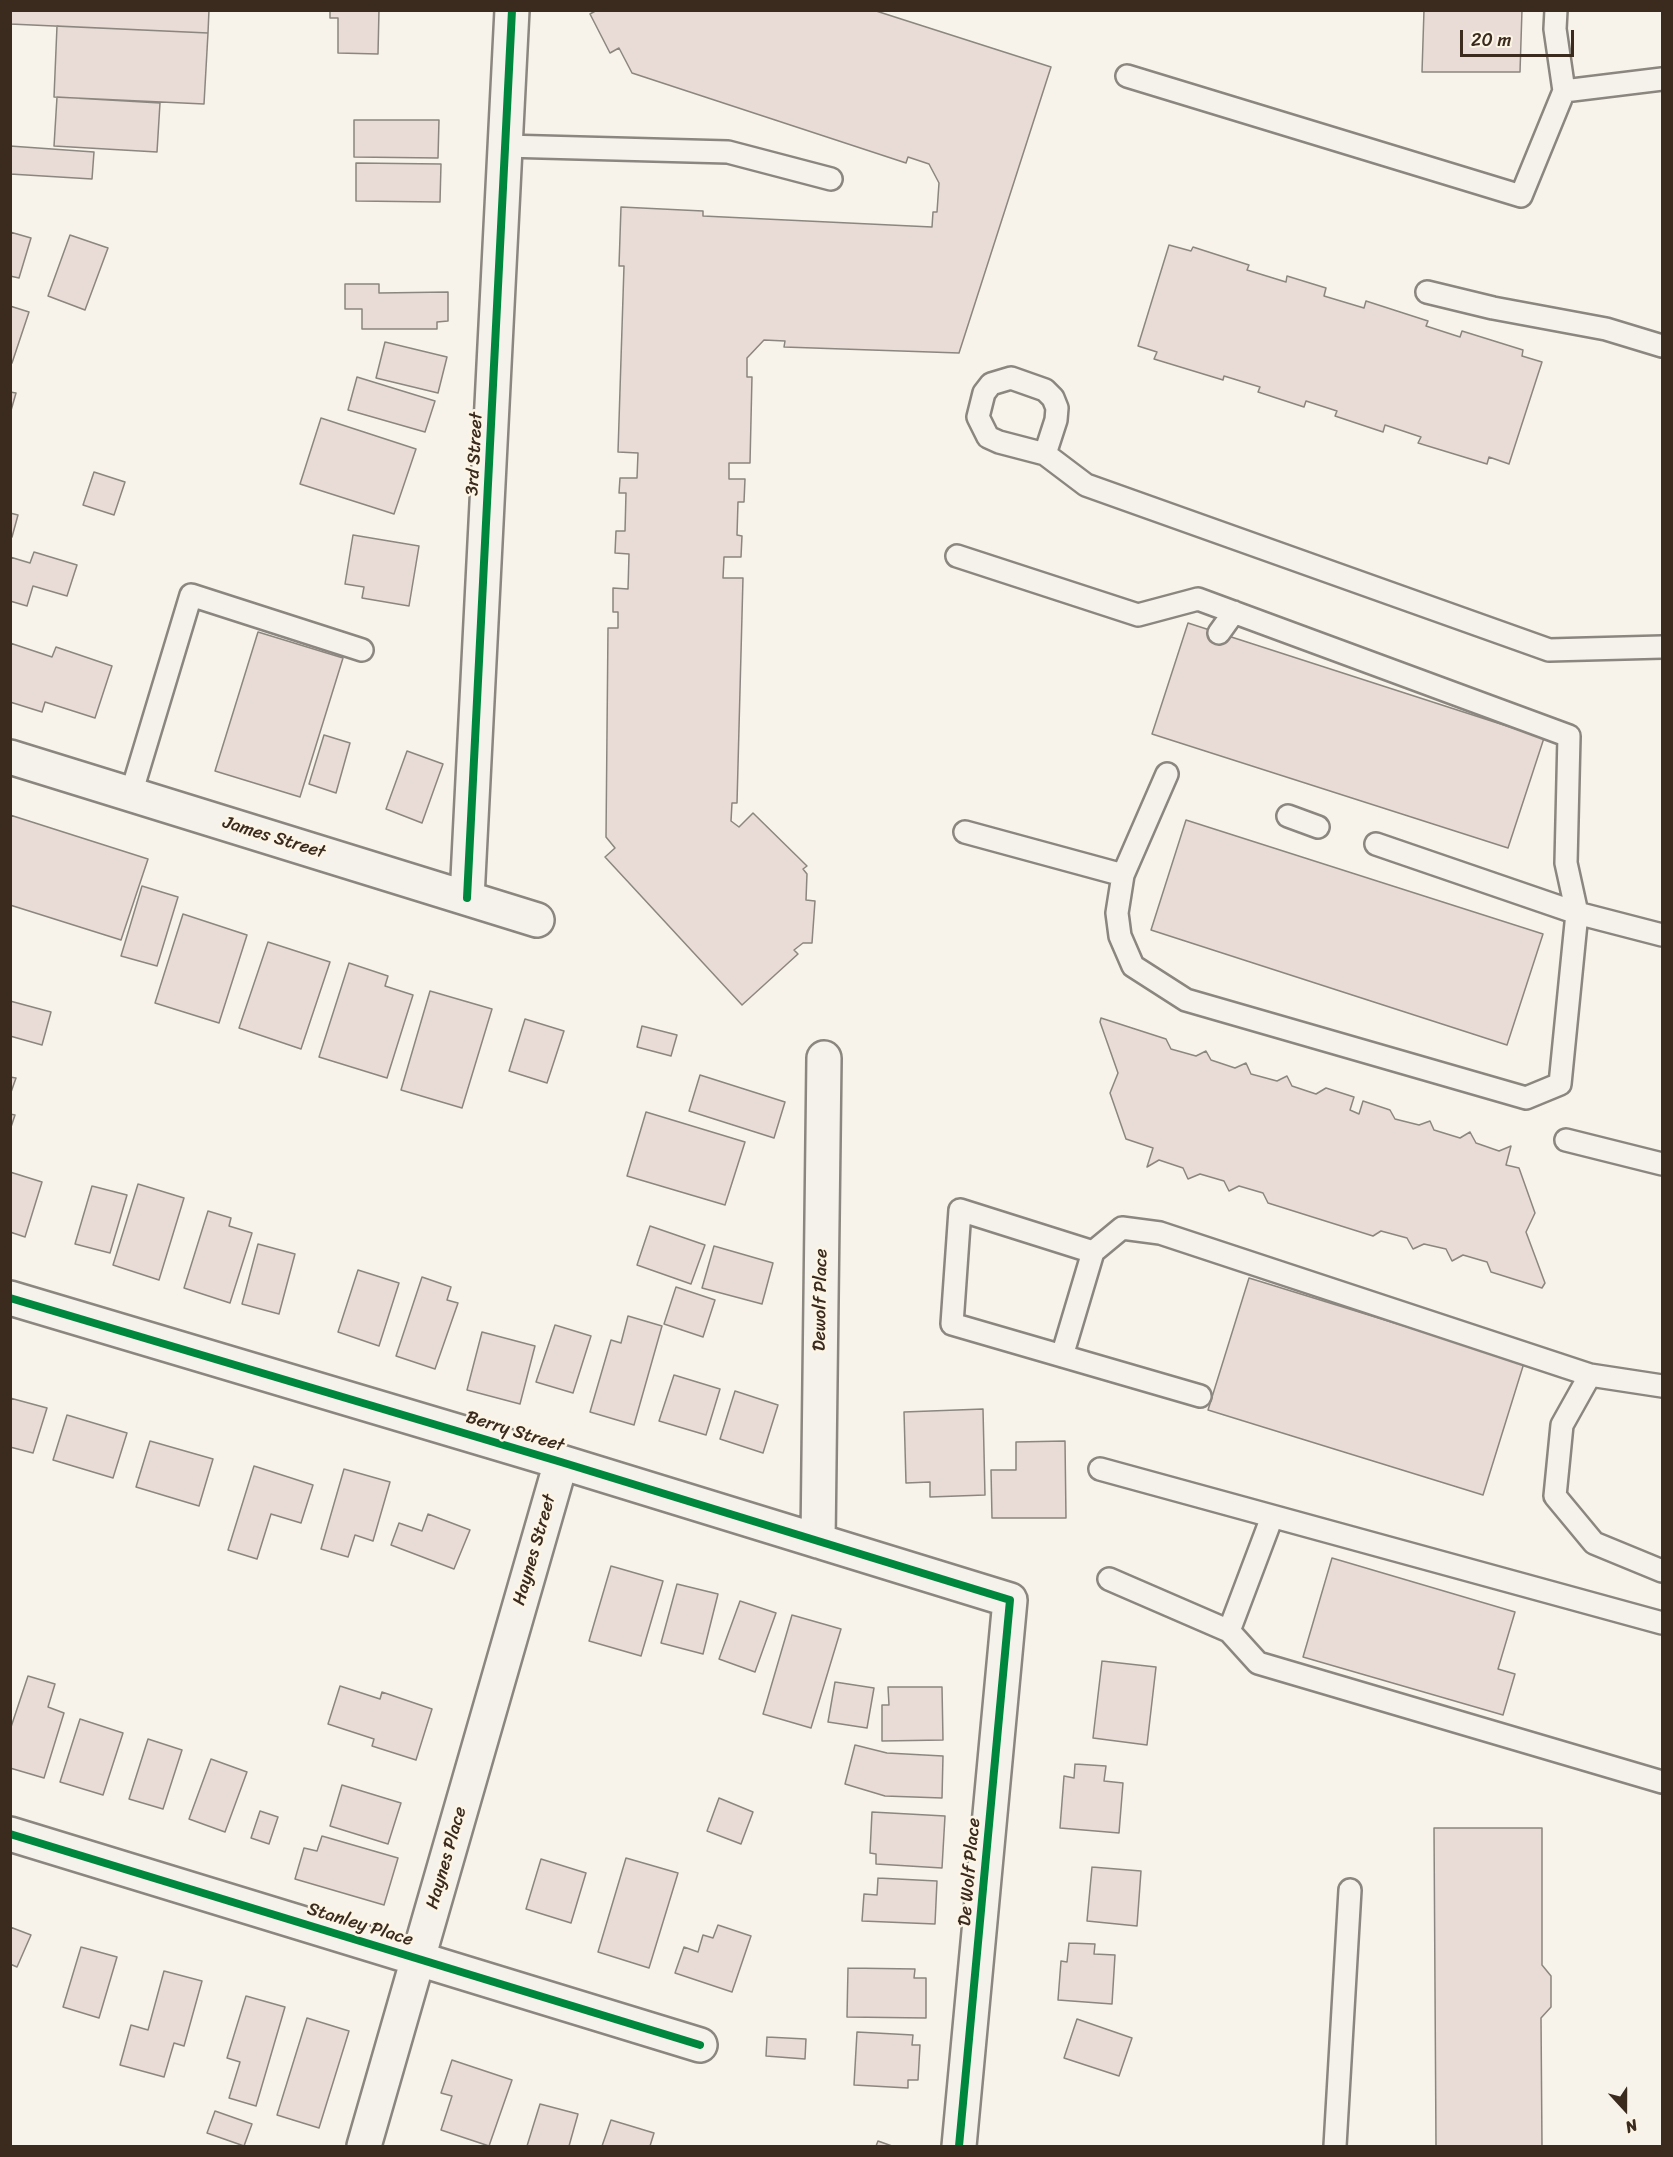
<!DOCTYPE html>
<style>
body{margin:0}
#map{position:relative;width:1673px;height:2157px;overflow:hidden;background:#f7f3ea;font-family:Sriracha,sans-serif}
canvas{display:block}
.frame{position:absolute;inset:0;border:12px solid #3b2a1e;pointer-events:none}
.north{position:absolute;left:1595px;top:2079px;width:60px;height:60px;-webkit-text-stroke:4px #fcf5e5;paint-order:stroke;rotate:159deg;font-size:16px;font-weight:700;line-height:24px;text-align:center;color:#3b2a1e}
.north::after{content:'';display:block;margin:auto;width:21px;height:27px;background:#3b2a1e;clip-path:polygon(50% 0,100% 100%,50% 72%,0 100%)}
.scale{position:absolute;left:1460px;top:30px;width:114px;height:27px;box-sizing:border-box;border:3px solid #3b2a1e;border-top:0;padding-left:8px;font-size:18px;line-height:21px;white-space:nowrap;color:#3b2a1e;-webkit-text-stroke:4px #fcf5e5;paint-order:stroke}
</style>
<div id="map">
<canvas width="1673" height="2157"></canvas>
<div class="frame"></div>
<div class="north">N</div>
<div class="scale">20 m</div>
</div>
<script>
const g = document.querySelector('canvas').getContext('2d');
g.lineJoin = 'round';
function paint(path, color) {
  g.fillStyle = color;
  g.fill(path, 'evenodd');
}
function shape(rows) {
  const path = new Path2D();
  for (const r of rows) {
    path.moveTo(r[0], r[1]);
    for (let i = 2; i < r.length; i += 2) path.lineTo(r[i], r[i + 1]);
  }
  return path;
}
function stroke(path, color, width, dash) {
  g.strokeStyle = color;
  g.lineWidth = width;
  g.lineCap = dash ? 'butt' : 'round';
  g.setLineDash(dash || []);
  g.stroke(path);
}
function drawText(font, color, halo, rows, align = 'center') {
  g.font = font + ' Sriracha,sans-serif';
  g.lineWidth = 5;
  g.setLineDash([]);
  g.textBaseline = 'middle';
  g.strokeStyle = halo;
  g.fillStyle = color;
  for (const [text, x, y, turn = 0] of rows) {
    g.save();
    g.translate(x, y);
    g.rotate((+turn || 0) * Math.PI / 180);
    g.textAlign = isNaN(turn) ? turn : align;
    if (halo) g.strokeText(text, 0, 0);
    g.fillText(text, 0, 0);
    g.restore();
  }
}
const building = shape([
 [10,10,209,10,208,33,10,24,10,10],
 [330,10,379,10,378,54,338,53,338,18,330,18,330,10],
 [597,10,873,10,1051,67,959,353,784,347,785,341,764,340,747,358,747,377,752,377,750,463,729,463,729,479,745,479,744,502,738,502,737,535,742,536,741,557,724,557,723,578,743,578,737,803,732,803,731,821,739,827,753,813,807,866,803,869,807,874,806,900,815,901,812,943,803,943,794,950,798,954,742,1005,605,857,615,848,606,837,608,628,618,628,618,612,613,612,613,588,628,589,629,554,615,553,616,531,625,531,626,493,619,493,620,478,637,478,638,453,618,452,624,266,619,266,621,207,703,211,703,216,932,227,933,212,937,212,939,183,929,164,908,157,906,163,632,73,619,48,610,53,590,14,597,10],
 [1424,10,1522,10,1520,72,1422,72,1424,10],
 [57,26,208,33,204,104,54,97,57,26],
 [57,97,160,103,157,152,54,146,57,97],
 [354,120,439,120,438,158,354,157,354,120],
 [10,146,94,152,92,179,10,174,10,146],
 [356,163,441,164,440,202,356,201,356,163],
 [10,232,31,238,19,278,10,276,10,232],
 [70,235,108,248,85,310,48,296,70,235],
 [1169,245,1191,251,1193,247,1249,265,1247,270,1286,282,1287,276,1326,288,1324,296,1364,308,1366,301,1428,321,1426,326,1460,337,1462,331,1523,350,1522,356,1542,362,1509,464,1489,457,1487,464,1418,443,1421,437,1385,425,1383,432,1335,416,1337,411,1306,401,1304,407,1258,392,1260,387,1224,376,1223,380,1154,359,1157,352,1138,346,1169,245],
 [345,284,379,284,379,293,448,292,448,321,437,322,437,329,362,329,362,309,345,309,345,284],
 [10,306,29,312,12,363,10,363,10,306],
 [385,342,447,357,438,393,376,378,385,342],
 [357,377,435,401,425,432,348,410,357,377],
 [10,392,16,393,10,414,10,392],
 [321,418,416,449,394,514,300,484,321,418],
 [94,472,125,482,114,515,83,505,94,472],
 [10,513,18,515,12,537,10,537,10,513],
 [353,535,419,546,409,606,362,598,364,587,345,584,353,535],
 [34,552,77,565,67,596,33,586,27,606,10,601,10,557,30,563,34,552],
 [1188,623,1544,738,1508,848,1152,734,1188,623],
 [258,632,343,658,300,797,215,771,258,632],
 [10,643,52,657,56,647,112,666,95,718,45,702,42,712,10,702,10,643],
 [324,735,350,743,336,793,309,784,324,735],
 [407,751,443,764,422,823,386,809,407,751],
 [10,815,148,859,121,940,10,905,10,815],
 [1186,820,1543,934,1507,1045,1151,930,1186,820],
 [142,886,178,897,157,966,121,956,142,886],
 [183,914,247,935,219,1023,155,1003,183,914],
 [268,942,330,962,301,1049,239,1028,268,942],
 [349,963,388,976,385,986,413,995,387,1078,319,1057,349,963],
 [430,991,492,1009,462,1108,401,1090,430,991],
 [10,1001,51,1012,42,1045,10,1036,10,1001],
 [1101,1018,1166,1039,1171,1049,1196,1056,1206,1051,1211,1060,1235,1068,1246,1063,1251,1074,1277,1081,1287,1076,1292,1086,1316,1094,1326,1088,1354,1097,1350,1110,1359,1114,1363,1101,1390,1110,1395,1119,1419,1125,1430,1121,1434,1130,1460,1138,1470,1132,1476,1143,1499,1151,1511,1146,1506,1165,1519,1168,1535,1213,1526,1232,1545,1283,1542,1288,1491,1272,1487,1262,1463,1255,1452,1261,1446,1249,1424,1244,1413,1249,1407,1238,1381,1231,1373,1236,1268,1203,1263,1193,1239,1186,1229,1191,1224,1181,1200,1174,1188,1179,1183,1168,1159,1160,1147,1167,1153,1148,1126,1139,1110,1093,1118,1073,1100,1022,1101,1018],
 [525,1019,564,1031,547,1083,509,1071,525,1019],
 [642,1026,677,1035,671,1056,637,1047,642,1026],
 [700,1075,785,1102,774,1138,689,1111,700,1075],
 [10,1077,16,1078,10,1095,10,1077],
 [646,1112,745,1142,725,1205,627,1176,646,1112],
 [10,1114,15,1115,10,1130,10,1114],
 [10,1172,42,1182,25,1237,10,1232,10,1172],
 [138,1184,184,1198,159,1280,113,1265,138,1184],
 [92,1186,127,1195,110,1253,75,1244,92,1186],
 [208,1211,231,1218,229,1226,252,1233,230,1303,184,1288,208,1211],
 [650,1226,705,1245,691,1284,637,1265,650,1226],
 [258,1244,295,1254,279,1314,242,1304,258,1244],
 [714,1246,773,1263,762,1304,702,1288,714,1246],
 [358,1270,399,1283,379,1346,338,1332,358,1270],
 [422,1277,451,1287,447,1300,458,1303,435,1369,396,1356,422,1277],
 [1249,1278,1524,1363,1483,1495,1208,1410,1249,1278],
 [676,1287,715,1300,703,1337,664,1324,676,1287],
 [628,1316,662,1326,634,1425,590,1412,611,1340,621,1343,628,1316],
 [555,1325,591,1336,573,1393,536,1382,555,1325],
 [482,1332,535,1346,520,1404,467,1390,482,1332],
 [674,1375,720,1389,706,1435,659,1421,674,1375],
 [735,1391,778,1405,763,1453,720,1439,735,1391],
 [10,1398,47,1408,33,1453,10,1447,10,1398],
 [983,1409,985,1495,930,1497,930,1482,906,1483,904,1412,983,1409],
 [67,1415,127,1433,113,1478,53,1460,67,1415],
 [150,1441,213,1459,199,1506,136,1487,150,1441],
 [1065,1441,1066,1518,992,1518,991,1470,1016,1470,1016,1442,1065,1441],
 [254,1466,313,1485,301,1523,271,1514,257,1559,228,1550,254,1466],
 [344,1469,390,1482,373,1541,355,1535,348,1557,321,1549,344,1469],
 [428,1514,470,1530,454,1569,391,1545,399,1523,422,1531,428,1514],
 [1332,1558,1515,1612,1498,1669,1515,1674,1503,1715,1303,1657,1332,1558],
 [611,1566,663,1581,641,1656,589,1641,611,1566],
 [677,1584,718,1594,703,1654,661,1643,677,1584],
 [740,1601,776,1613,755,1672,719,1659,740,1601],
 [792,1615,841,1629,811,1728,763,1714,792,1615],
 [1102,1661,1156,1667,1147,1745,1093,1738,1102,1661],
 [28,1676,55,1684,48,1707,64,1713,44,1778,10,1768,10,1730,28,1676],
 [835,1682,874,1688,867,1728,828,1722,835,1682],
 [340,1686,380,1699,382,1692,432,1709,416,1760,372,1746,374,1739,328,1724,340,1686],
 [888,1687,942,1687,943,1740,882,1741,882,1705,889,1705,888,1687],
 [80,1719,123,1733,103,1795,60,1782,80,1719],
 [148,1739,182,1750,163,1809,129,1799,148,1739],
 [855,1745,887,1753,943,1756,942,1798,885,1796,845,1784,855,1745],
 [211,1759,247,1772,225,1832,189,1819,211,1759],
 [1075,1764,1106,1766,1104,1781,1123,1783,1119,1833,1060,1828,1064,1776,1074,1778,1075,1764],
 [342,1785,401,1803,388,1844,330,1826,342,1785],
 [719,1798,753,1812,741,1844,707,1831,719,1798],
 [260,1811,278,1817,269,1844,251,1838,260,1811],
 [872,1812,945,1816,942,1868,876,1864,876,1854,870,1853,872,1812],
 [1434,1828,1542,1828,1542,1965,1551,1976,1551,2007,1541,2018,1542,2146,1436,2146,1434,1828],
 [322,1836,398,1858,384,1905,295,1879,304,1848,317,1851,322,1836],
 [626,1858,678,1873,649,1968,598,1952,626,1858],
 [541,1859,586,1873,571,1923,526,1909,541,1859],
 [1092,1867,1141,1871,1137,1926,1087,1921,1092,1867],
 [878,1878,937,1881,935,1924,862,1921,864,1894,877,1895,878,1878],
 [718,1925,751,1936,732,1992,675,1973,684,1947,698,1952,703,1935,713,1938,718,1925],
 [10,1927,31,1935,17,1967,10,1964,10,1927],
 [1069,1943,1095,1944,1094,1954,1115,1955,1112,2004,1058,2000,1061,1961,1067,1962,1069,1943],
 [81,1947,117,1957,99,2018,63,2007,81,1947],
 [848,1968,915,1969,914,1978,926,1978,926,2018,847,2017,848,1968],
 [164,1971,202,1981,184,2046,174,2043,164,2077,120,2065,131,2025,148,2030,164,1971],
 [246,1996,285,2007,256,2106,229,2098,240,2062,227,2058,246,1996],
 [307,2018,349,2031,319,2128,277,2115,307,2018],
 [1077,2019,1132,2038,1119,2076,1064,2058,1077,2019],
 [857,2032,913,2035,912,2045,920,2045,918,2080,908,2080,908,2088,854,2085,857,2032],
 [767,2037,806,2039,805,2059,766,2056,767,2037],
 [452,2060,512,2080,489,2146,441,2130,452,2096,441,2093,452,2060],
 [540,2104,578,2114,569,2146,527,2146,540,2104],
 [215,2111,252,2124,244,2146,207,2133,215,2111],
 [611,2120,654,2133,650,2146,602,2146,611,2120],
 [878,2141,892,2146,876,2146,878,2141]
]);
paint(building, '#e9dbd6');
stroke(building, '#8b867f', 1.5);
const service = shape([
 [1556,10,1555,29,1564,91],
 [1127,76,1521,196,1564,91,1662,79],
 [505,146,728,152,831,179],
 [1427,292,1493,308,1606,329,1662,346],
 [1045,454,1056,420,1057,408,1053,398,1045,390,1011,378,991,384,984,393,978,417,988,437,999,442,1045,454,1086,485,1549,650,1662,647],
 [957,556,1138,615,1198,599,1569,736,1566,863,1577,913,1560,1084,1526,1098,1186,1000,1133,966,1120,936,1117,913,1123,875,1167,774],
 [1219,633,1234,612],
 [131,794,191,595,362,650],
 [1288,816,1318,827],
 [965,832,1123,875],
 [1376,844,1577,913,1662,935],
 [1566,1140,1662,1164],
 [1062,1356,1093,1252],
 [1662,1386,1590,1375,1562,1425,1555,1496,1594,1543,1662,1571],
 [1200,1396,952,1324,960,1210,1093,1252,1122,1228,1160,1233,1590,1375],
 [1100,1469,1662,1623],
 [1109,1579,1229,1631,1258,1663,1662,1782],
 [1229,1631,1272,1517],
 [1335,2146,1350,1890]
]);
const minor = shape([
 [10,757,537,920],
 [467,898,512,10],
 [10,1298,561,1462,1010,1600,959,2146],
 [818,1541,824,1058],
 [10,1834,700,2045],
 [364,2146,561,1462]
]);
stroke(service, '#8b867f', 26);
stroke(minor, '#8b867f', 38);
stroke(service, '#f5f2ec', 21);
stroke(minor, '#f5f2ec', 33);
stroke(shape([
 [467,898,512,10],
 [10,1298,561,1462,1010,1600,959,2146],
 [10,1834,700,2045]
]), '#00873e', 8);
drawText('18px', '#3b2a1e', '#fcf5e5', [
 ["3rd Street",475,454,-87],
 ["James Street",274,838,17],
 ["Dewolf Place",821,1300,-89],
 ["Berry Street",515,1432,17],
 ["Haynes Street",535,1550,-74],
 ["Haynes Place",447,1858,-74],
 ["De Wolf Place",970,1872,-85],
 ["Stanley Place",360,1925,17]
]);
</script>
